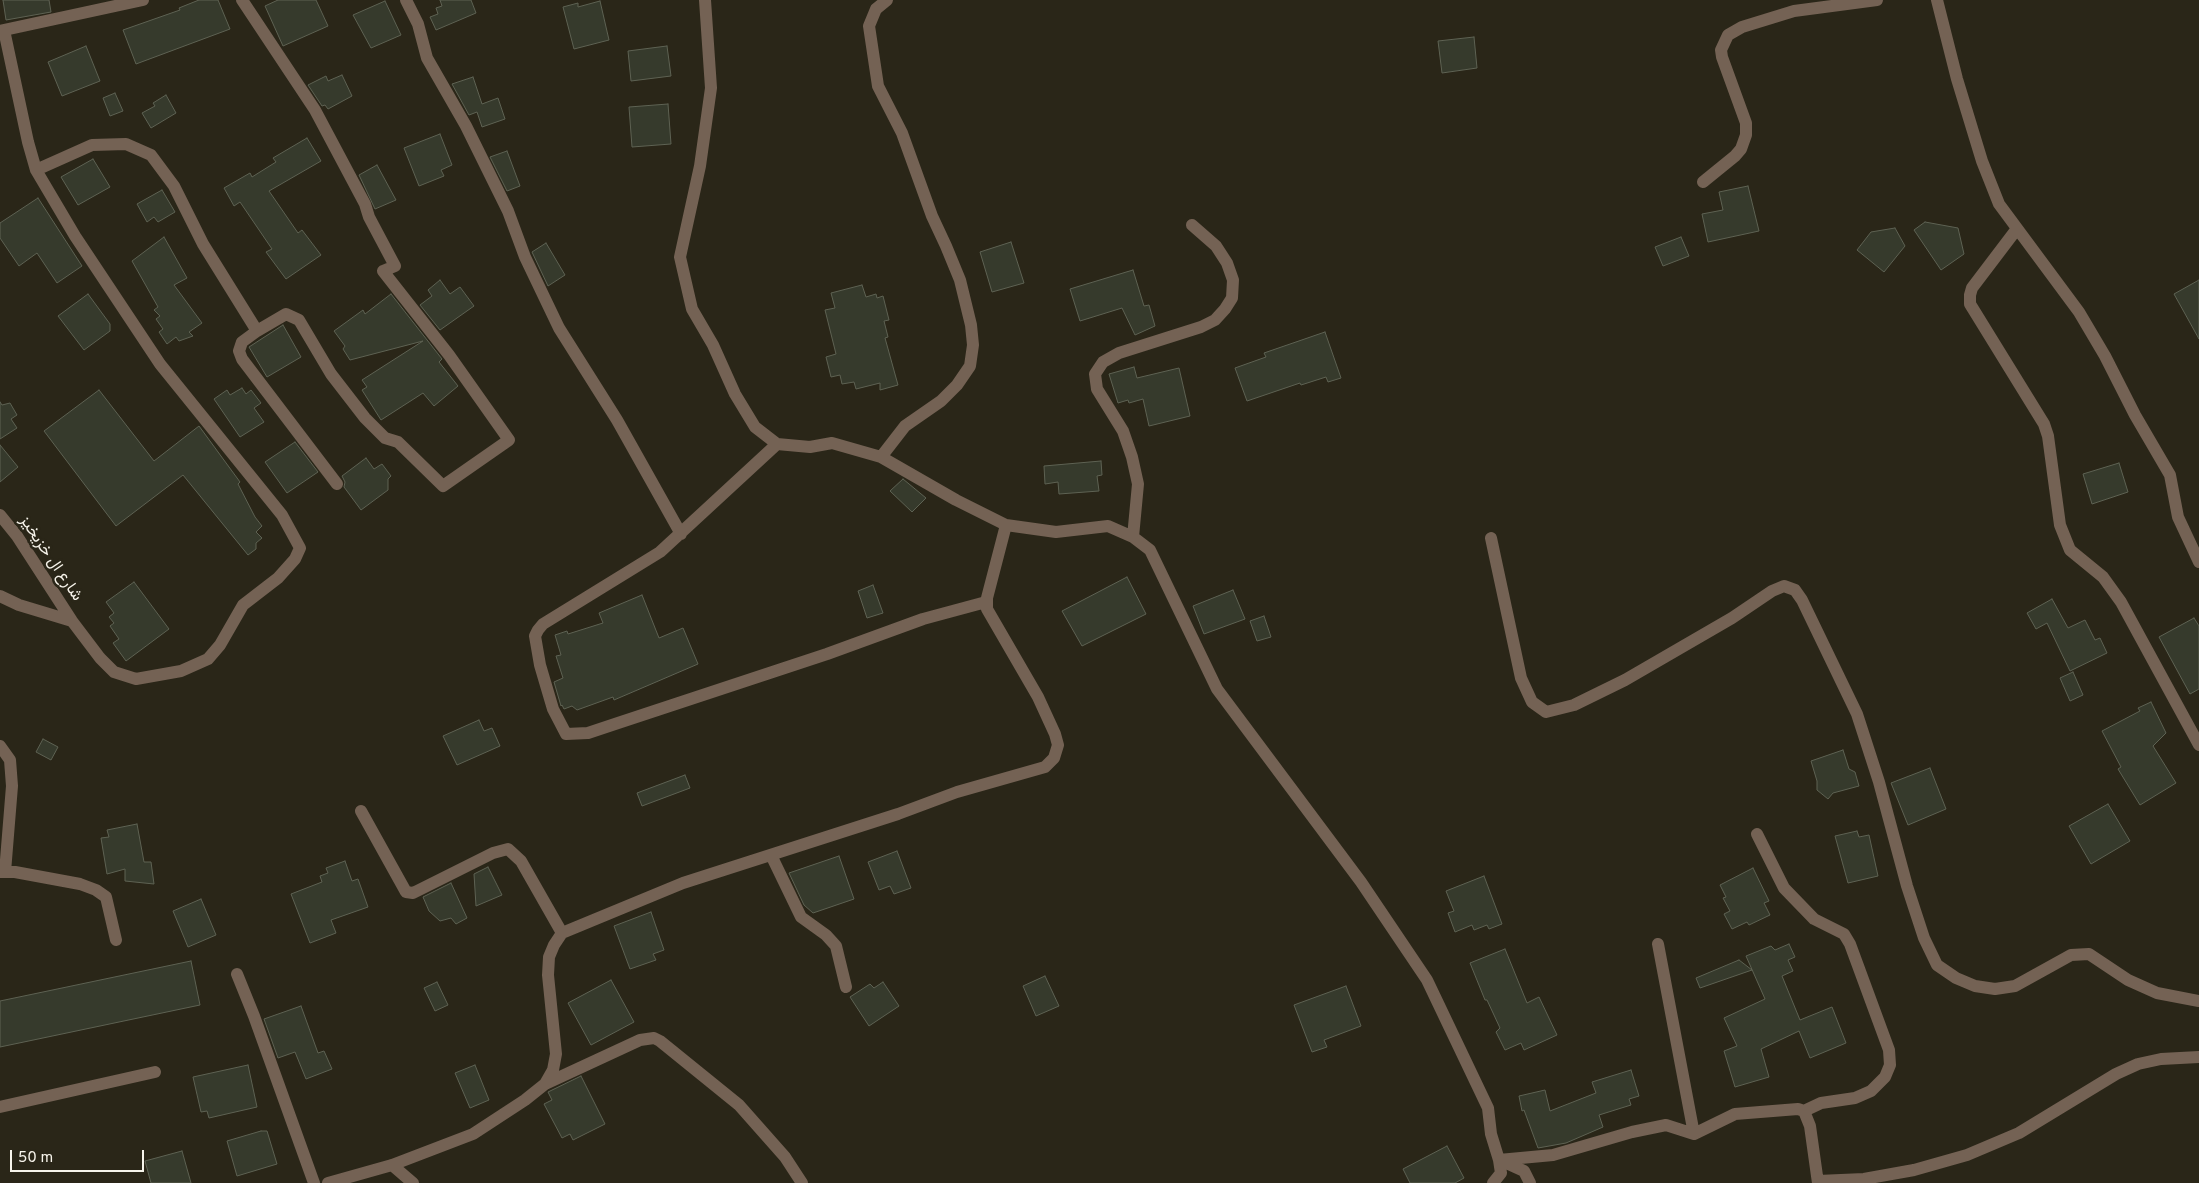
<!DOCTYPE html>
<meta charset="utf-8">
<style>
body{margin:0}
#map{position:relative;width:2199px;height:1183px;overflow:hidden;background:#2a2618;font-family:Overpass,sans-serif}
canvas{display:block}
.scale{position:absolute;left:10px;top:1150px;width:134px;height:22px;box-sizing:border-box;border:2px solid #f7f4eb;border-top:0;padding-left:6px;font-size:15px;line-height:18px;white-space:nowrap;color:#f7f4eb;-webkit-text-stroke:4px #2a2618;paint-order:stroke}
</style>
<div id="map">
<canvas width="2199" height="1183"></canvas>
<div class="scale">50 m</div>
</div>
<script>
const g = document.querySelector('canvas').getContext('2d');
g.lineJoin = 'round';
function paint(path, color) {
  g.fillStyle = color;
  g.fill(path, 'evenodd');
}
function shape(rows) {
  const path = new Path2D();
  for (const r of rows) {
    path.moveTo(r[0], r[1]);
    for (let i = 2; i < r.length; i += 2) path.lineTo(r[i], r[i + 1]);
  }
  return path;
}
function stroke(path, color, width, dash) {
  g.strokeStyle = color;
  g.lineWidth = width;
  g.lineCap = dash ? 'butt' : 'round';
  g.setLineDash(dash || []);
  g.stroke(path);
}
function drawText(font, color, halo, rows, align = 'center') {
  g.font = font + ' Overpass,Vazirmatn,sans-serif';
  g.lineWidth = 5;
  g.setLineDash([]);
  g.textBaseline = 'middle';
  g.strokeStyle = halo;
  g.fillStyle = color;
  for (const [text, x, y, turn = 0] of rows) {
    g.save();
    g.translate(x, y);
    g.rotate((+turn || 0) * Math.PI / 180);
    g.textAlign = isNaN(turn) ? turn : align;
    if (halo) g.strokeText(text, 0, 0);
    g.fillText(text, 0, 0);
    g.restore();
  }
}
const building = shape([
 [3,0,49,0,51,12,6,20,3,0],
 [199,0,218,0,230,29,136,64,123,30,180,10,179,8,199,0],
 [278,0,316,0,328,26,283,46,265,6,278,0],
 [440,0,471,0,476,13,436,30,430,17,438,14,436,8,442,6,440,0],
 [385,1,401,35,371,48,353,15,385,1],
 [600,1,609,40,574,49,563,7,578,3,578,7,600,1],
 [1474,37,1477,68,1442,73,1438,41,1474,37],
 [86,46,100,81,62,96,48,62,86,46],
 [667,46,671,76,631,81,628,51,667,46],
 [342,75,352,96,328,109,325,105,322,106,308,85,326,76,328,81,342,75],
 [473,77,482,104,498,98,505,119,482,127,477,112,469,115,452,84,473,77],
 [115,93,123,111,110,116,103,98,115,93],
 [166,95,176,113,151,128,142,113,155,106,153,103,166,95],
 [668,104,671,144,632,147,629,107,668,104],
 [440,134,452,165,441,170,444,176,419,186,404,148,440,134],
 [307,138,321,161,269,191,298,233,302,230,321,255,286,279,266,252,272,249,240,202,234,206,224,188,250,173,252,177,276,162,273,158,307,138],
 [507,151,520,186,507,191,490,157,507,151],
 [93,159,110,187,78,205,61,177,93,159],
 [377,165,396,200,375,209,359,175,377,165],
 [1748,186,1759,231,1708,242,1702,214,1723,210,1719,192,1748,186],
 [162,190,175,212,158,222,154,217,147,222,137,204,162,190],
 [38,198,82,266,57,283,37,253,19,266,0,238,0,223,38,198],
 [1925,222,1958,228,1964,254,1941,270,1914,230,1925,222],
 [1895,228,1905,246,1884,272,1857,250,1871,232,1895,228],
 [164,237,187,278,174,285,202,323,189,332,193,336,179,341,176,337,167,344,159,332,163,329,156,319,160,316,154,310,158,307,132,261,164,237],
 [1681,237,1689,256,1663,266,1655,247,1681,237],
 [1011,242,1024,283,992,292,980,252,1011,242],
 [546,243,565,275,548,286,532,252,546,243],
 [1133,270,1144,306,1149,305,1155,326,1135,335,1122,308,1080,321,1070,289,1133,270],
 [440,280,450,294,460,287,474,306,440,330,420,305,432,296,428,290,440,280],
 [2199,280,2199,339,2174,294,2199,280],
 [862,285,866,297,876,294,877,298,883,296,889,320,884,321,888,337,885,338,898,385,880,390,880,383,856,389,854,382,842,384,840,375,831,377,826,357,836,354,825,310,835,308,831,293,862,285],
 [88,294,110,324,110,331,84,350,58,316,88,294],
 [391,294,442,359,439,362,458,386,434,406,423,393,381,420,362,390,367,387,362,380,423,341,350,360,343,349,345,346,334,331,363,310,365,314,391,294],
 [283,325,301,357,267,377,249,347,283,325],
 [1325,332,1341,378,1328,382,1326,377,1301,385,1300,383,1247,401,1235,368,1266,357,1264,353,1325,332],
 [1134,367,1137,378,1179,368,1190,416,1149,426,1143,399,1129,403,1128,400,1118,403,1109,374,1134,367],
 [242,388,246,394,251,390,261,403,254,408,264,422,240,437,214,399,227,390,230,395,242,388],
 [99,390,154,461,199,426,240,482,238,484,255,517,262,526,256,532,262,538,256,543,256,549,248,555,183,475,116,526,44,431,99,390],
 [0,402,2,405,10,403,17,415,11,419,17,428,0,439,0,402],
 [295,442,318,472,287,493,265,462,295,442],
 [0,445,18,467,0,482,0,445],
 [366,458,374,469,382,464,391,476,388,479,388,490,361,510,344,487,345,482,342,476,366,458],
 [1101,461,1102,475,1097,476,1099,491,1059,494,1058,482,1045,484,1044,466,1101,461],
 [2119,463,2128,492,2092,504,2083,474,2119,463],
 [903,479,926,498,912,512,890,491,903,479],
 [1127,577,1146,614,1082,646,1062,611,1127,577],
 [134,582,169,629,126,661,113,643,119,639,110,626,114,623,109,617,114,613,106,602,134,582],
 [873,585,883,613,867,618,858,591,873,585],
 [1233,590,1245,619,1204,634,1193,606,1233,590],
 [642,595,659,638,683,628,698,664,614,700,613,697,577,710,572,706,564,709,562,705,561,706,554,682,563,678,556,656,561,655,555,635,567,631,568,634,603,623,599,613,642,595],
 [2052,599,2068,628,2085,620,2095,640,2100,638,2107,653,2070,671,2047,623,2036,629,2027,613,2052,599],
 [1264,616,1271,637,1257,641,1250,621,1264,616],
 [2194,618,2199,626,2199,689,2190,694,2159,637,2194,618],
 [2073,672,2083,695,2070,701,2060,678,2073,672],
 [2151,702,2166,733,2153,746,2176,783,2140,805,2118,769,2121,767,2102,731,2140,711,2138,708,2151,702],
 [479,720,484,731,492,728,500,746,457,765,443,736,479,720],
 [43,739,58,747,51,760,36,752,43,739],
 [1843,750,1849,769,1855,772,1859,786,1833,793,1828,799,1817,790,1817,781,1811,761,1843,750],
 [1930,768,1946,809,1908,825,1891,783,1930,768],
 [685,775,690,788,642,806,637,793,685,775],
 [2108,804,2130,841,2091,864,2069,826,2108,804],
 [137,824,144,862,151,862,154,884,125,881,125,869,107,874,101,838,109,837,107,830,137,824],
 [1857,831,1859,837,1869,835,1878,876,1848,883,1835,836,1857,831],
 [897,851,911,888,894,894,890,886,879,890,868,862,897,851],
 [839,856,854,899,813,913,804,905,789,873,839,856],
 [345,861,352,881,358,879,368,907,331,920,336,933,310,943,291,894,322,882,320,876,328,873,326,868,345,861],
 [488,867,502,895,476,906,474,874,488,867],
 [1753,868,1769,901,1764,903,1770,915,1749,925,1747,922,1732,929,1724,914,1730,911,1723,898,1726,897,1720,885,1753,868],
 [1484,876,1502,924,1489,929,1487,925,1474,930,1472,925,1455,932,1448,913,1454,911,1446,891,1484,876],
 [451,883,467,918,456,924,451,918,440,921,429,911,423,897,451,883],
 [201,899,216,935,188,947,173,911,201,899],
 [651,912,664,950,653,954,656,960,630,969,614,926,651,912],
 [1789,944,1795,957,1788,960,1793,971,1782,976,1800,1020,1832,1007,1846,1043,1810,1058,1799,1031,1761,1049,1769,1077,1735,1087,1724,1051,1737,1046,1724,1018,1765,999,1746,956,1771,946,1775,950,1789,944],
 [1505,949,1527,1003,1539,997,1557,1035,1524,1050,1521,1043,1505,1050,1496,1032,1500,1028,1487,1000,1485,1000,1470,963,1505,949],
 [1739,960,1752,970,1700,988,1696,978,1739,960],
 [191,961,200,1005,0,1047,0,1001,191,961],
 [1045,976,1059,1006,1036,1016,1023,986,1045,976],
 [611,980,634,1022,591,1045,568,1003,611,980],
 [437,982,448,1005,435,1011,424,988,437,982],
 [883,982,899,1006,869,1026,850,997,870,984,874,988,883,982],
 [1346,986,1361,1026,1324,1040,1327,1047,1312,1052,1294,1005,1346,986],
 [301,1006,318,1053,324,1051,332,1069,306,1079,295,1052,278,1058,264,1019,301,1006],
 [248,1065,257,1107,209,1118,207,1111,201,1112,193,1077,248,1065],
 [475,1065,489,1100,470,1108,455,1073,475,1065],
 [1631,1070,1639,1096,1629,1099,1631,1105,1599,1115,1603,1127,1566,1143,1538,1148,1524,1110,1522,1111,1519,1096,1545,1090,1550,1111,1596,1093,1592,1082,1631,1070],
 [581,1076,605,1124,573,1140,570,1134,562,1138,544,1104,552,1100,548,1092,581,1076],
 [261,1131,267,1131,277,1164,237,1176,227,1141,261,1131],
 [1447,1146,1464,1178,1455,1183,1410,1183,1403,1169,1447,1146],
 [182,1151,191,1183,151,1183,145,1161,182,1151]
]);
paint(building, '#363a2c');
stroke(building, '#5e6253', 1);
stroke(shape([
 [406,0,418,24,427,58,466,126,508,211,525,257,559,328,617,420,681,534],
 [705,0,711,88,700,166,680,257,692,309,713,345,735,394,755,427,777,444,810,447,832,443,881,457,956,500,1006,525,1056,532,1108,526,1133,537,1150,550,1217,689,1361,882,1427,980,1488,1108,1491,1134,1499,1160,1501,1173,1493,1183],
 [1937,0,1957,79,1982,161,1999,204,2079,312,2105,356,2135,415,2170,475,2178,517,2199,562],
 [0,31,143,0],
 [36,170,92,145,126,144,151,155,174,186,203,244,257,331,286,314,299,320,331,374,365,418,385,438,398,442,443,486,509,440,449,355,383,271,395,266,369,217,365,204,315,110,242,0],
 [1703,182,1735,156,1741,149,1746,135,1746,123,1722,57,1721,50,1728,35,1742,27,1794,11,1877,0],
 [2016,230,1972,288,1970,295,1970,304,2044,424,2048,436,2060,525,2070,550,2103,577,2121,602,2199,745],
 [257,331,242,342,239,351,242,359,337,484],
 [777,444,660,552,543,624,538,630,535,636,540,665,553,709,566,734,588,733,615,724,827,654,923,619,986,602],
 [881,457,905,426,941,401,957,385,970,366,973,345,971,325,960,280,946,246,932,216,902,133,878,86,869,26,876,9,887,0],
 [0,515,17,536,72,621,100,658,114,672,136,679,181,671,208,659,220,645,243,605,278,578,295,559,300,548,282,515,160,364,75,236,36,170,28,142,4,30],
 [1133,537,1138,484,1132,457,1123,431,1097,389,1095,374,1103,362,1119,353,1201,327,1215,320,1225,309,1232,298,1233,280,1227,263,1216,246,1192,225],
 [1491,538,1521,678,1532,702,1546,712,1574,705,1625,680,1732,618,1772,591,1784,586,1795,590,1802,600,1857,714,1879,782,1907,886,1924,938,1937,965,1956,978,1975,986,1995,989,2015,986,2071,955,2089,954,2128,980,2157,993,2199,1001],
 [0,596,19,605,72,621],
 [0,746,10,760,12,786,5,872],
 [361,811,406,892,413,893,493,853,508,849,521,861,562,933],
 [1757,834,1784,888,1814,919,1844,934,1850,944,1889,1050,1890,1065,1885,1077,1871,1091,1855,1098,1821,1103,1804,1111],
 [771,855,801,917,826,935,836,946,846,987],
 [0,872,15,872,80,884,96,890,106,897,116,940],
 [1658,944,1694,1134],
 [237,974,254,1016,314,1183],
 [545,1084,640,1040,654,1038,660,1041,739,1105,785,1157,802,1183],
 [0,1107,155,1072],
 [1499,1160,1553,1155,1632,1132,1666,1125,1694,1134,1735,1114,1798,1109,1804,1111,1810,1126,1818,1183],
 [1502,1161,1524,1171,1530,1183],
 [392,1165,413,1183],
 [1818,1181,1864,1179,1914,1170,1967,1155,2019,1133,2116,1074,2138,1064,2161,1059,2199,1057],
 [328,1183,392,1165,473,1134,525,1100,545,1084,553,1070,556,1054,548,975,549,957,554,945,562,933,683,883,898,814,957,792,1045,767,1054,758,1058,745,1055,734,1038,697,987,609,987,598,1006,525]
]), '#746254', 12);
drawText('16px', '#f7f4eb', '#2a2618', [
 ["شارع ال خزيخيز",50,559,56]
]);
</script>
